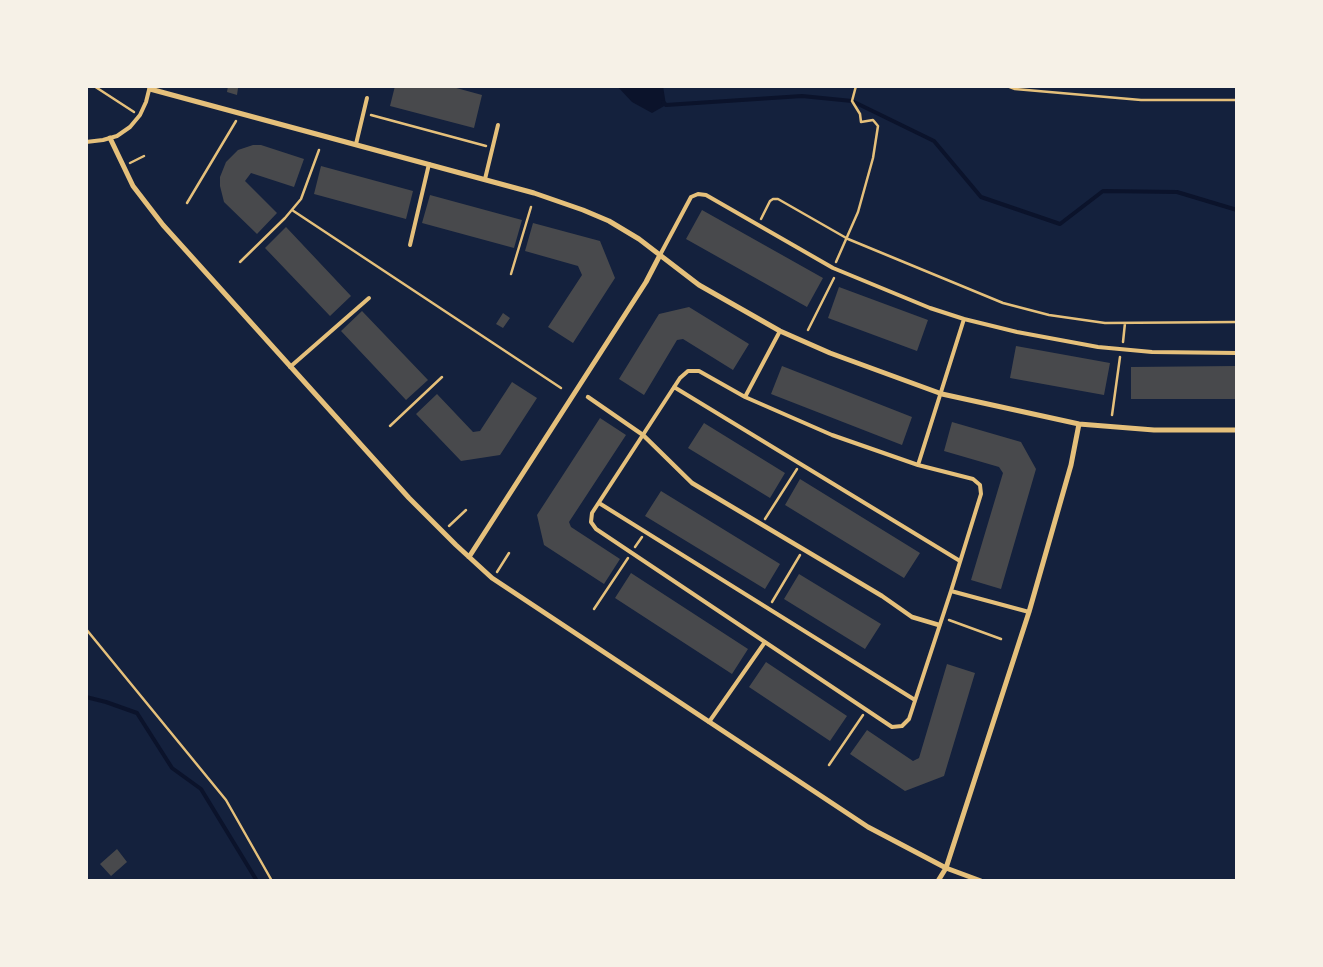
<!DOCTYPE html>
<style>
body{margin:0}
#map{position:relative;width:1323px;height:967px;overflow:hidden;background:#14213d;font-family:"IBM Plex Sans",sans-serif}
canvas{display:block}
.frame{position:absolute;inset:0;border:88px solid #f6f1e7;pointer-events:none}
</style>
<div id="map">
<canvas width="1323" height="967"></canvas>
<div class="frame"></div>
</div>
<script>
const g = document.querySelector('canvas').getContext('2d');
g.lineJoin = 'round';
function paint(path, color) {
  g.fillStyle = color;
  g.fill(path, 'evenodd');
}
function shape(rows) {
  const path = new Path2D();
  for (const r of rows) {
    path.moveTo(r[0], r[1]);
    for (let i = 2; i < r.length; i += 2) path.lineTo(r[i], r[i + 1]);
  }
  return path;
}
function stroke(path, color, width, dash) {
  g.strokeStyle = color;
  g.lineWidth = width;
  g.lineCap = dash ? 'butt' : 'round';
  g.setLineDash(dash || []);
  g.stroke(path);
}
paint(shape([
 [617,86,663,86,666,105,652,113,632,102]
]), '#0b132b');
stroke(shape([
 [663,102,666,105,802,96,852,101,934,141,981,197,1060,224,1103,191,1177,192,1237,210],
 [86,697,106,702,137,713,172,768,201,789,257,881]
]), '#0b132b', 4);
paint(shape([
 [228,86,238,88,237,95,227,92],
 [395,86,449,86,482,95,474,128,390,106],
 [253,145,261,145,304,159,294,187,251,173,245,181,277,213,257,234,224,202,220,186,220,177,226,162,238,150],
 [321,166,413,191,406,219,314,194],
 [430,195,522,220,514,248,422,223],
 [702,210,823,278,807,307,686,239],
 [533,223,600,241,615,278,573,343,548,327,582,275,578,266,525,251],
 [286,227,351,296,330,316,265,248],
 [839,287,928,320,917,351,828,318],
 [689,307,749,344,733,370,683,339,677,340,644,395,619,379,659,314],
 [362,311,428,380,406,400,341,331],
 [503,313,510,318,503,328,496,324],
 [1016,346,1110,363,1104,395,1010,378],
 [782,366,912,417,902,445,771,394],
 [1237,366,1237,399,1131,399,1131,367],
 [512,382,537,398,500,455,461,461,416,414,437,394,473,432,480,431],
 [600,418,626,435,569,522,571,527,620,559,604,584,544,545,537,515],
 [952,422,1021,442,1036,469,1001,589,971,580,1003,473,999,467,944,451],
 [704,423,785,473,770,498,688,448],
 [800,479,920,553,904,578,785,505],
 [661,491,780,564,765,589,645,516],
 [631,573,748,649,732,674,615,598],
 [799,574,881,624,865,649,784,599],
 [766,662,847,716,830,741,749,687],
 [947,664,975,673,944,776,905,791,850,754,867,730,913,761,919,758],
 [117,849,127,862,111,876,100,864]
]), '#48494c');
stroke(shape([
 [94,86,134,112],
 [1007,86,1015,89,1141,100,1237,100],
 [371,115,486,146],
 [130,163,144,156],
 [187,203,236,121],
 [292,210,561,388],
 [761,219,770,201,773,199,778,199,848,239,1003,303,1049,315,1105,323,1237,322],
 [240,262,285,218,301,199,319,150],
 [836,262,858,212,873,158,878,126,873,120,861,122,860,114,852,101,856,86],
 [511,274,531,207],
 [808,330,834,278],
 [1123,342,1125,323],
 [1112,415,1120,357],
 [390,426,442,377],
 [765,519,797,469],
 [449,526,466,510],
 [635,547,642,537],
 [497,572,509,553],
 [772,602,800,555],
 [594,609,628,558],
 [949,620,1001,639],
 [86,629,226,800,272,881],
 [829,765,863,715]
]), '#e5c07b', 2.5);
stroke(shape([
 [86,142,103,140,117,136,130,127,140,115,146,102,150,86],
 [356,144,367,98],
 [485,179,498,125],
 [410,245,429,164],
 [660,255,691,197,698,194,706,195,833,268,930,308,964,319,918,465],
 [964,319,1017,332,1098,347,1152,352,1237,353],
 [290,367,369,298],
 [688,371,699,371,745,397,832,435,918,465,973,479,980,485,981,494,951,591,909,719,902,726,892,727,596,529,591,522,592,513,680,378,688,371],
 [674,387,960,561],
 [745,397,780,331],
 [599,503,915,700],
 [951,591,1029,612],
 [709,722,765,642]
]), '#e5c07b', 4);
stroke(shape([
 [588,397,643,435,692,483,882,596,912,617,939,625]
]), '#e5c07b', 4.5);
stroke(shape([
 [150,89,534,193,583,210,609,221,639,239,699,285,780,331,830,353,942,394,1079,424,1154,430,1237,430],
 [110,138,133,186,163,225,409,498,456,545,492,578,868,827,946,868,981,881],
 [469,557,646,282,660,255],
 [938,881,946,868,1029,612,1071,465,1079,424]
]), '#e5c07b', 5);
</script>
